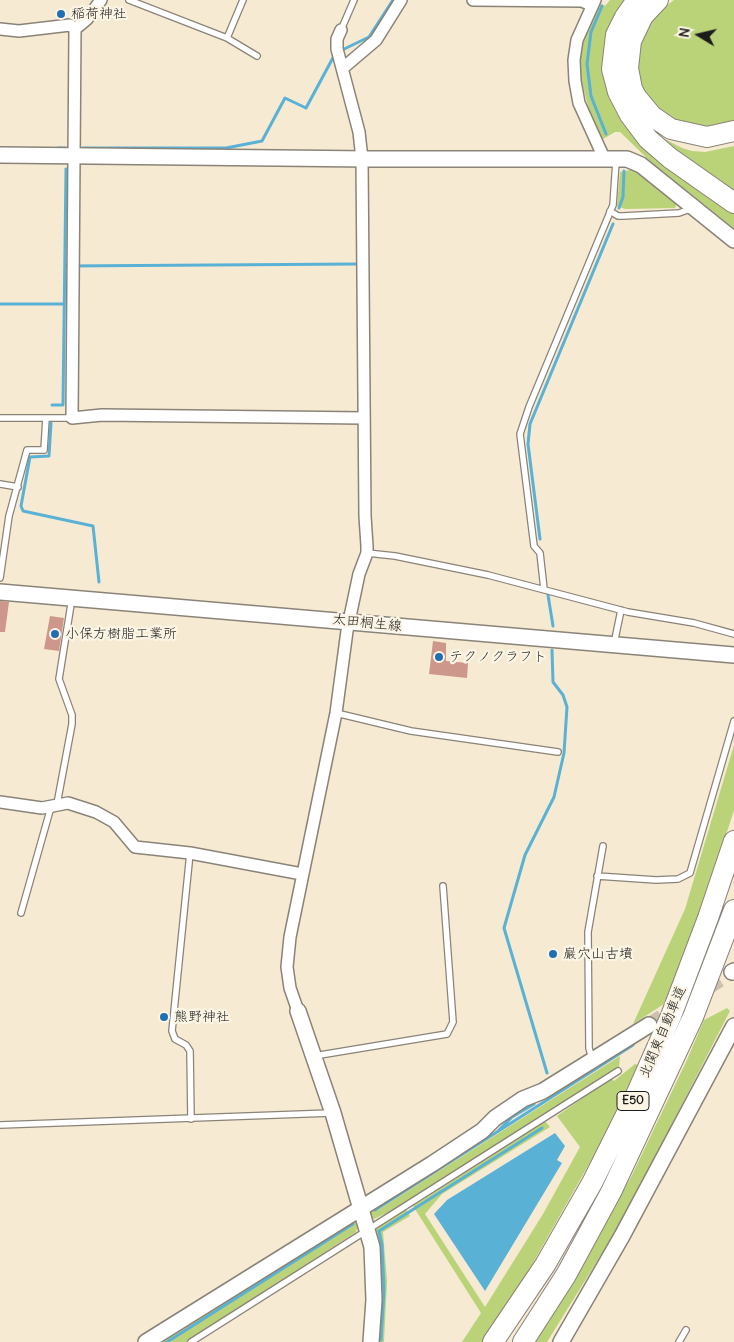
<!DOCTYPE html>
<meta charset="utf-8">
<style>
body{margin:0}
#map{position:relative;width:734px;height:1342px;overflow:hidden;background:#f7ead3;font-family:Delius,sans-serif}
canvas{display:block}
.north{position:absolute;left:674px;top:10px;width:50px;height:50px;-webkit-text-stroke:4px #fcf5e5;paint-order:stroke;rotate:279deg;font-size:14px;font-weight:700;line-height:20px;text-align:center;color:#1c1c1c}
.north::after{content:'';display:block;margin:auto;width:18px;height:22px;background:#1c1c1c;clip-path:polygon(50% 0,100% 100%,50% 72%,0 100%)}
</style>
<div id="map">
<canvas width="734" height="1342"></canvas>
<div class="north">N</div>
</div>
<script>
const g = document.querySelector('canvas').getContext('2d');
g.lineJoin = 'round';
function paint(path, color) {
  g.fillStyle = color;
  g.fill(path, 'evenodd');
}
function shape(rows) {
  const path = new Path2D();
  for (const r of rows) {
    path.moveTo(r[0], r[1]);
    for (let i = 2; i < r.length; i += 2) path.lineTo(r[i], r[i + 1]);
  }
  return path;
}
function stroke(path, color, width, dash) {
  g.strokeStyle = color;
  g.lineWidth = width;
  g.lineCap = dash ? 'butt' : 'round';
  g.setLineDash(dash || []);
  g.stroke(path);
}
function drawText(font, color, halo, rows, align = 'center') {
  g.font = font + ' Delius,"Klee One",sans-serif';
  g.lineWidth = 4.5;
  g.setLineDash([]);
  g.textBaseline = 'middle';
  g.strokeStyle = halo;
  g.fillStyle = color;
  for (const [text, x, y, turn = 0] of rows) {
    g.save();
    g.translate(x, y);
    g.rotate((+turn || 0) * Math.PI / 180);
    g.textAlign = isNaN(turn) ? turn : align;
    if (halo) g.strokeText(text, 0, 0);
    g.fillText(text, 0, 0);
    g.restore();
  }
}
paint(shape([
 [610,0,625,0,610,97,618,115,641,144,734,214,734,229,650,161,620,132,615,132,603,139,591,117,579,72,580,54,589,24,599,3,605,6],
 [674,0,734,0,734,124,711,131,671,123,643,90,639,80,637,54,644,30,658,12],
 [659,136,682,148,692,151,705,152,734,146,734,197,691,165],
 [635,169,678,201,675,208,625,209,617,206,620,172],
 [734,745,734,810,702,910,664,1004,633,1024,685,909],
 [727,1008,730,1011,622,1221,547,1342,534,1342,568,1288,632,1175,686,1062,704,1020],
 [620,1056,619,1067,391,1211,374,1219,369,1216,367,1211,373,1207,378,1210],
 [635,1064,638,1065,601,1143,521,1284,482,1342,462,1342,481,1313,413,1206,545,1121,550,1127,442,1194,425,1214,485,1307,543,1214,580,1147,557,1116,611,1078,614,1081],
 [406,1209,410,1216,383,1232,387,1281,384,1342,378,1342,374,1234,375,1229],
 [356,1218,358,1223,356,1232,186,1342,159,1342,351,1227,349,1222]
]), '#bad378');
paint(shape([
 [555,1133,565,1146,557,1160,562,1163,485,1291,434,1214,447,1200]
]), '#59b2d6');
stroke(shape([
 [602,6,591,32,587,64,591,96,606,134],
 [340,51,369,37,393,0],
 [58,148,65,148],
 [83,148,226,148,262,141,285,98,306,108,335,54],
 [619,208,623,197,624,171],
 [65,266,357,264],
 [0,304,64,304],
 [52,405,63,405,66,169],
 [51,423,49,456,30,457,21,506,23,511,93,526,99,582],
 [540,539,528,444,530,424,613,224],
 [548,595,553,626],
 [547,1073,504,928,525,855,554,797,564,753,567,707,563,695,553,682,552,650],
 [499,1130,512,1117,534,1104],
 [375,1210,633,1045],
 [381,1340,384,1290,382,1245,379,1231,542,1128],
 [167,1342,353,1224]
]), '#59b2d6', 3);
paint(shape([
 [0,601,9,602,5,632,0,632],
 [50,616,64,618,59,651,44,649],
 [433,641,446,643,446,661,468,663,467,678,429,674]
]), '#ce978c');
stroke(shape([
 [649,1025,732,972]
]), '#cbc1ae', 15, [15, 8]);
const lane = shape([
 [129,0,227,38,257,56],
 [341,30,354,0],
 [227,38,243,0],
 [610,211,618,216,623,216,679,213,693,208],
 [0,418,72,418],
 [0,484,18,487],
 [367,553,395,556,488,575,628,612,694,623,734,634],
 [0,578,9,516,27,450,44,450,46,418],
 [544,589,540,553,534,546,520,434,529,407,613,205,616,161],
 [614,644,621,610],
 [336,713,411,731,558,752],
 [57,804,72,724,72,715,59,679,72,598],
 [190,853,172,1031,175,1039,186,1045,190,1051,191,1119],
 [597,876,656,880,678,879,690,873,734,721],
 [21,913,51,807],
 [314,1056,447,1034,453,1022,443,886],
 [592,1059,589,1048,588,932,603,846],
 [0,1125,331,1113],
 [191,1342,618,1071],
 [679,1342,686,1330]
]);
const street = shape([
 [473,0,582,1,591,5],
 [595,0,577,40,574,60,575,81,579,103,604,158],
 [0,29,19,31,70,25,75,29,87,19,101,0],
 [75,29,72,418,102,415,364,418],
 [343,68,376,40,401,0],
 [0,802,42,808,68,803,96,812,114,822,135,847,190,853,302,874],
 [298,1011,290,988,287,967,290,937,336,713,347,631,359,574,367,553,367,546,365,516,362,159,359,132,337,49,337,39,341,30]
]);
const secondary = shape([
 [0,155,370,159,627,159,641,165,734,240],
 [0,592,734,655],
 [732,972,734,971],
 [298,1011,333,1113,372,1247,374,1300,371,1342],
 [146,1342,432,1164,482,1131,495,1118,523,1099,543,1091,649,1025],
 [561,1342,622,1236,734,1026]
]);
const highway = shape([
 [637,0,625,17,616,35,612,69,618,92,630,115,648,139,670,158,734,203],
 [658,0,643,16,631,41,628,68,632,89,637,98,652,116,671,129,707,137,734,131],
 [493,1342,545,1265,592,1183,635,1097,671,1016,708,918,734,841],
 [523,1342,566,1275,611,1192,693,1017,734,910]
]);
stroke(lane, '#8a8378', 8);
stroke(street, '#8a8378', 14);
stroke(secondary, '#8a8378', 18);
stroke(highway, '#8a8378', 22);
stroke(lane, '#fff', 5.5);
stroke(street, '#fff', 11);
stroke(secondary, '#fff', 15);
stroke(highway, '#fff', 20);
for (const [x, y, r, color] of [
 [61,14,5,"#1f6fb2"],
 [55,634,5,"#1f6fb2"],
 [439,657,5,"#1f6fb2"],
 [553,954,5,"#1f6fb2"],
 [164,1017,5,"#1f6fb2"]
]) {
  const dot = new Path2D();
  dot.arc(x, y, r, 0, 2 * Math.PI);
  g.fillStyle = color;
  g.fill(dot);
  stroke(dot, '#fcf5e5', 2);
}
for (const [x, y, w] of [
 [633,1101,32]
]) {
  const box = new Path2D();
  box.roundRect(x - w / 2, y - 9.5, w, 19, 4);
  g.fillStyle = '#fcf5e5';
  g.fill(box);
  stroke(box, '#1c1c1c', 1);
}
drawText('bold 12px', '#1c1c1c', null, [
 ["E50",633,1101]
]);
drawText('14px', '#1c1c1c', '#fcf5e5', [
 ["稲荷神社",71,14],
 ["小保方樹脂工業所",65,634],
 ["テクノクラフト",449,657],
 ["巖穴山古墳",563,954],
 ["熊野神社",174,1017]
], 'left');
drawText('14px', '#1c1c1c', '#fcf5e5', [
 ["太田桐生線",367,623,6],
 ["北関東自動車道",663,1032,-67]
]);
</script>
